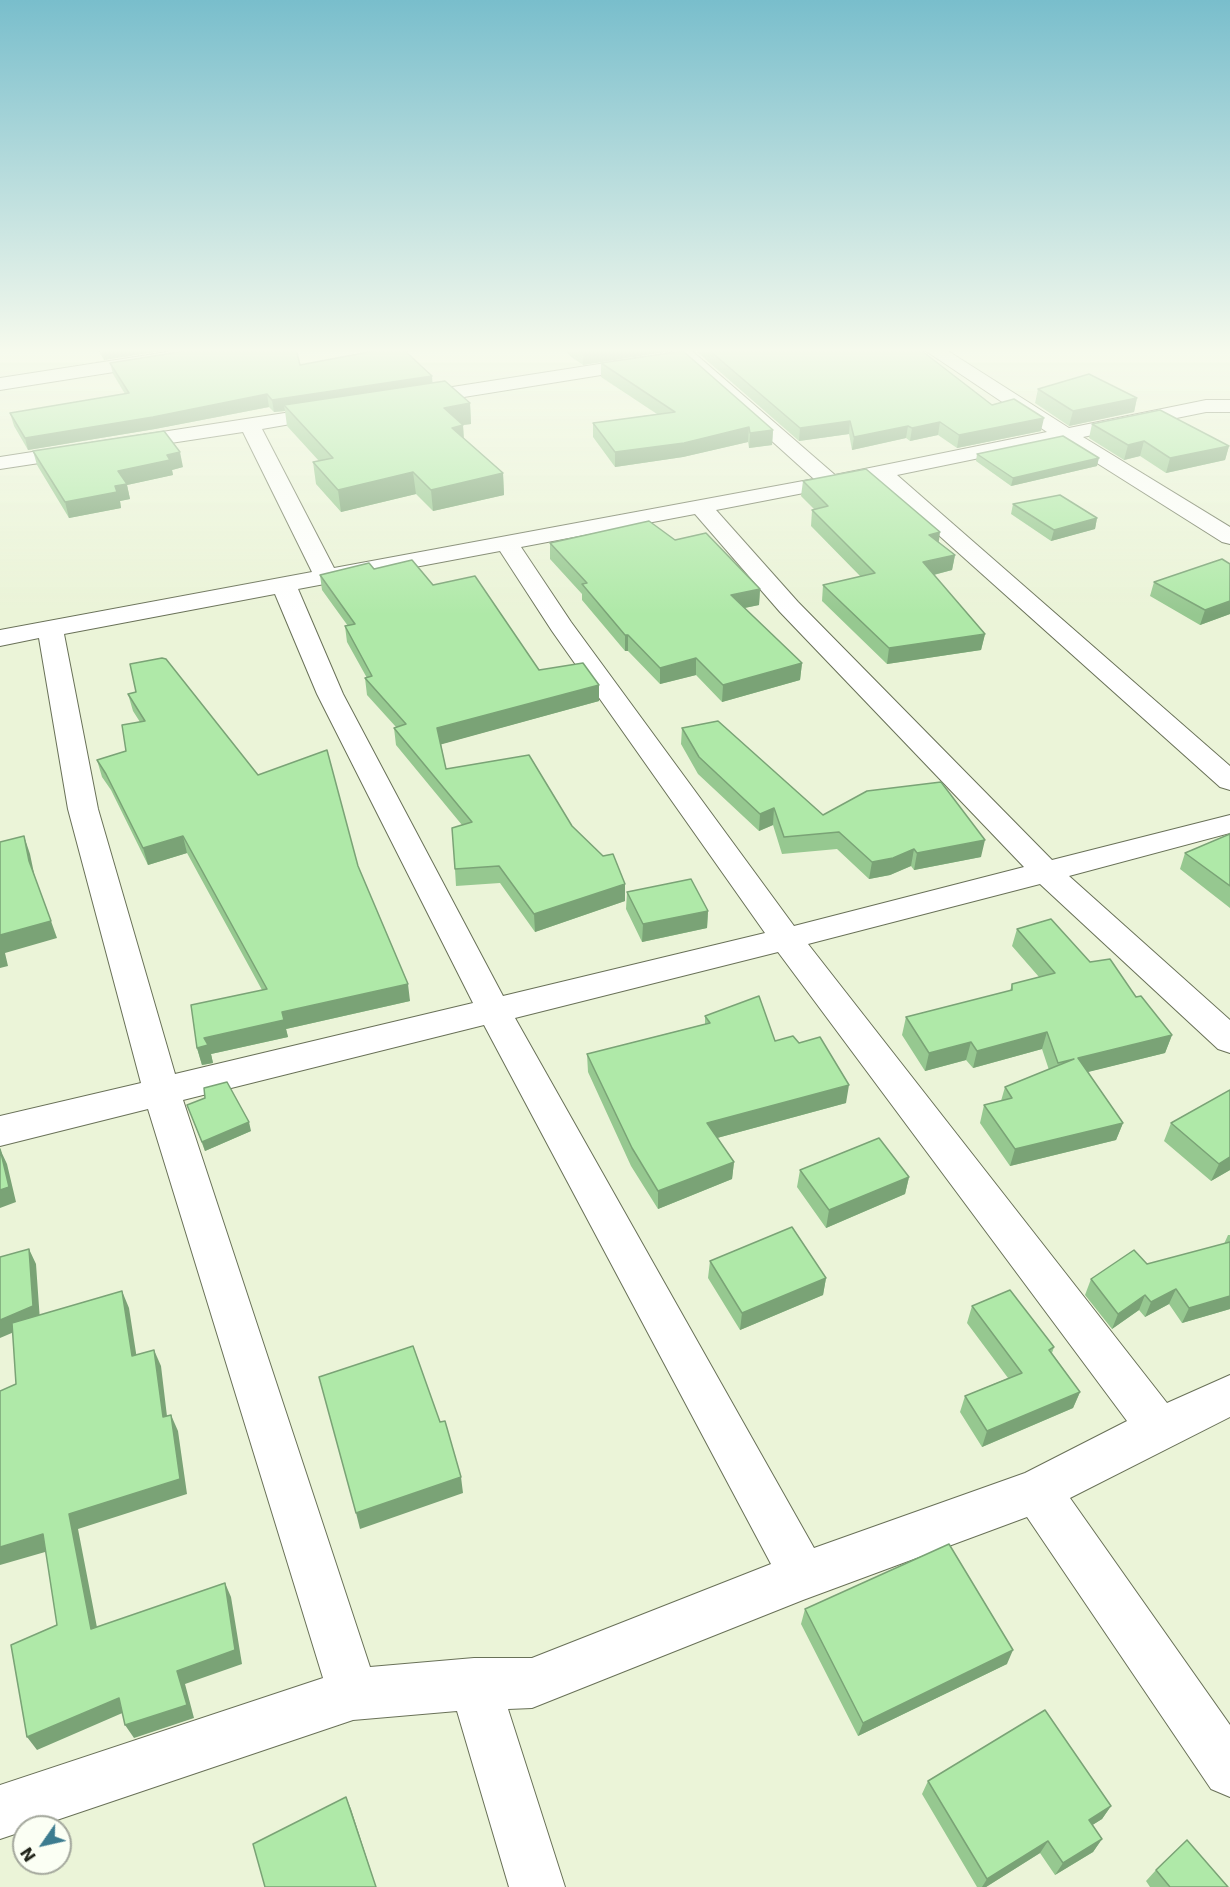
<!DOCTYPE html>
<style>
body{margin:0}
#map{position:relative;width:1230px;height:1887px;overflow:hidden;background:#ebf4d8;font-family:"DejaVu Sans",sans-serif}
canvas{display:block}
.north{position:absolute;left:12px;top:1815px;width:60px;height:60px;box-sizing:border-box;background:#fbfff4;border:2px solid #a4a89d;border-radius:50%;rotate:236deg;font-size:16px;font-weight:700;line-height:24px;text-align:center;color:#22251b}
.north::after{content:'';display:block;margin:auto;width:21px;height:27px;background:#3c7c8f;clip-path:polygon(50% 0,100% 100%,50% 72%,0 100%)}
</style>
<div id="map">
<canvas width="1230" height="1887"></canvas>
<div class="north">N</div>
</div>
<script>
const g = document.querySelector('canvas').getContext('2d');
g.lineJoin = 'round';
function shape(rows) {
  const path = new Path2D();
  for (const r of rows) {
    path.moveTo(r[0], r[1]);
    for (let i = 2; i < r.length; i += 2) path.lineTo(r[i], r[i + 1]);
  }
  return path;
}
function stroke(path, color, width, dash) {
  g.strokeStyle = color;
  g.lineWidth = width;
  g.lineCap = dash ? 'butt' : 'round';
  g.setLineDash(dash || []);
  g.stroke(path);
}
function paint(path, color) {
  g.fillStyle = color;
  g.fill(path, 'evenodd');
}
const street = shape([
 [174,351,218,351,216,355,209,357,0,390,0,378,174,351],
 [672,351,692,351,835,475,1047,432,926,351,948,351,1069,428,1206,400,1230,400,1230,412,1206,412,1083,437,1230,527,1230,544,1222,542,1062,441,897,475,1230,766,1230,790,1220,787,876,479,716,510,798,602,1052,860,1230,815,1230,833,1069,876,1230,1020,1230,1053,1218,1049,1040,884,808,944,1167,1403,1230,1375,1230,1417,1070,1498,1230,1725,1230,1797,1211,1789,1027,1517,803,1600,532,1708,508,1709,565,1887,509,1887,457,1711,353,1720,36,1827,24,1827,24,1831,0,1839,0,1785,323,1678,148,1109,0,1146,0,1116,141,1083,68,809,39,638,0,646,0,630,312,572,243,432,0,469,0,457,330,406,337,408,340,412,337,416,262,429,334,568,814,479,672,351],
 [695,514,780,612,1024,867,794,926,571,622,521,547,695,514],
 [500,551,552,631,765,933,503,996,343,694,298,589,500,551],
 [275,594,317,694,473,1003,175,1074,98,809,64,634,275,594],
 [778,952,1127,1421,1025,1473,814,1548,515,1018,778,952],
 [484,1025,771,1564,532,1658,474,1658,370,1667,183,1100,484,1025],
 [644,357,651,359,653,363,651,367,414,405,407,403,404,399,407,395,414,393,644,357]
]);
stroke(street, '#697158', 2);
paint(street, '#fff');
paint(shape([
 [99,351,160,351,104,360],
 [374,351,411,351,406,352,432,383,470,403,471,424,463,425,464,438,503,473,504,495,433,511,416,494,341,512,316,484,313,462,319,461,287,426,285,411,274,412,269,407,155,429,28,450,14,426,10,413,125,394,113,374,110,363,300,365],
 [566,351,670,351,583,365,570,356],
 [696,351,922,351,992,405,1041,431,957,448,938,435,910,441,906,438,852,450,849,434,799,441],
 [601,363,773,430,772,445,749,448,748,442,683,457,615,467,593,437,593,423,657,414,601,377],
 [1038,389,1137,398,1134,412,1069,426,1035,403],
 [1092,424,1229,446,1225,460,1166,473,1140,456,1124,460,1089,438],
 [33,451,183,467,172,470,173,475,127,485,130,499,120,501,121,508,69,518,37,465],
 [977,454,1097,466,1011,486,976,461],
 [803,481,939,542,955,555,952,570,934,575,985,634,981,650,887,664,822,601,823,585,861,577,811,526,812,510,815,510,801,496],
 [1013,504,1097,518,1095,529,1051,541,1011,514],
 [675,540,760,589,759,605,744,608,802,663,800,680,722,702,696,675,660,684,628,651,625,651,582,600,582,594,550,559,550,543],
 [1230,564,1230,614,1200,625,1150,596,1154,582],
 [374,569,433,585,539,670,599,701,441,744,446,769,572,826,625,901,535,932,500,883,456,886,455,869,462,825,396,745,394,728,396,727,367,695,365,678,367,678,347,642,345,626,348,626,322,590,320,575],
 [128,694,258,775,358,866,410,1001,286,1029,288,1037,211,1054,213,1063,202,1065,197,1048,262,990,187,853,148,865,111,790,102,777,97,760,126,751,140,722,133,711],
 [682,728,823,815,981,857,914,870,911,866,890,875,869,879,837,849,782,854,773,825,759,831,698,774,681,744],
 [1230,832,1230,908,1180,869,1185,853,1229,835],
 [627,892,708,911,707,928,642,942,626,909],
 [1017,929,1090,962,1136,997,1172,1035,1165,1053,1087,1072,1123,1123,1116,1140,1010,1166,980,1123,984,1105,1001,1101,1005,1087,1049,1070,1042,1049,973,1068,966,1060,925,1071,902,1035,906,1017,1010,991,1012,984,1039,977,1012,946],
 [705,1016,775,1041,846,1103,717,1138,734,1162,732,1179,658,1209,631,1166,588,1072,587,1054,705,1024],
 [187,1105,251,1131,205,1151],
 [1171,1123,1230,1170,1211,1181,1164,1141],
 [800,1170,909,1177,905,1194,826,1228,797,1187],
 [1228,1235,1230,1235,1230,1309,1182,1323,1169,1304,1145,1317,1139,1310,1112,1329,1085,1295,1091,1279,1224,1244],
 [710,1261,826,1278,823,1295,740,1330,708,1278],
 [972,1306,1054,1347,1052,1353,1080,1392,1073,1408,982,1447,960,1412,965,1396,1008,1378,967,1323],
 [805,1609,1007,1664,858,1736,801,1624],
 [928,1781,1111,1806,1102,1819,1092,1825,1102,1839,1093,1852,1055,1875,1040,1853,986,1887,977,1887,922,1794],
 [1156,1870,1228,1887,1150,1887,1146,1881]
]), '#96c890');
paint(shape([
 [102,351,160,351,104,360],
 [595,351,670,351,583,365,583,353],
 [432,376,433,388,284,405,285,411,274,412,272,400],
 [267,394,269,407,155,429,28,450,25,438],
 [1137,398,1134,412,1069,426,1073,411],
 [470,403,471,424,463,425,464,446,454,449,444,408],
 [1044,418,1041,431,957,448,959,435],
 [850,421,849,434,799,441,800,428],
 [940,422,938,435,910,441,912,428],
 [908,426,906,438,852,450,854,437],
 [749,427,748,442,683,457,615,467,615,452],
 [773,430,772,445,749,448,750,433],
 [1144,441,1140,456,1124,460,1128,445],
 [1229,446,1225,460,1166,473,1170,458],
 [180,452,183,467,172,470,173,475,127,485,130,499,120,501,121,508,69,518,65,502,115,486,118,471,167,455],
 [1099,458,1097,466,1011,486,1013,478],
 [413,472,416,494,341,512,338,490],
 [503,473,504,495,433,511,431,490],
 [1097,518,1095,529,1051,541,1054,530],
 [940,532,938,548,929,535],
 [955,555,952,570,921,578,923,562],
 [760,589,759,605,730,611,731,595],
 [1230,601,1230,614,1200,625,1205,610],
 [985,634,981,650,887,664,889,648],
 [625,635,628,635,628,651,625,651],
 [696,658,696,675,660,684,660,668],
 [802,663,800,680,722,702,723,685],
 [599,685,599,701,439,745,437,728],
 [774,808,773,825,759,831,760,814],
 [24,836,30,854,35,878,29,861],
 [183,836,187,853,148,865,143,848],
 [985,840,981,857,914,870,917,853],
 [914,849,911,866,890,875,869,879,872,862],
 [625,884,625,901,535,932,534,914],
 [708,911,707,928,642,942,643,924],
 [51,921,57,938,5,953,8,966,0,968,0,935],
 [408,984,410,1001,286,1029,288,1037,211,1054,213,1063,202,1065,197,1048,204,1038,282,1012],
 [1047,1032,1042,1049,973,1068,977,1051],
 [1172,1035,1165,1053,1072,1076,1078,1058],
 [971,1042,966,1060,925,1071,929,1053],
 [849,1085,846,1103,706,1141,707,1123],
 [249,1122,251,1131,205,1151,202,1142],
 [1123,1123,1116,1140,1010,1166,1015,1149],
 [0,1149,7,1164,16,1202,0,1208],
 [1230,1157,1230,1170,1211,1181,1219,1164],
 [734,1162,732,1179,658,1209,658,1191],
 [909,1177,905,1194,826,1228,829,1210],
 [29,1249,36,1264,40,1321,0,1338,0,1320],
 [826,1278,823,1295,740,1330,742,1313],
 [1176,1289,1169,1304,1145,1317,1151,1302],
 [122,1291,129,1308,139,1372,132,1356],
 [1145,1295,1139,1310,1112,1329,1118,1314],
 [1230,1296,1230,1309,1182,1323,1189,1308],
 [154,1350,161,1366,169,1433,163,1417],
 [1080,1392,1073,1408,982,1447,987,1431],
 [171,1415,178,1431,187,1494,78,1529,100,1643,91,1629,69,1514],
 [461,1477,463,1493,360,1529,356,1513],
 [43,1534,52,1550,0,1565,0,1547],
 [225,1583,231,1597,242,1664,185,1684,194,1718,134,1738,125,1725,177,1671],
 [1013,1650,1007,1664,858,1736,863,1723],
 [119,1698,127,1711,37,1750,27,1737],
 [346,1797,351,1809,376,1887],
 [1111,1806,1102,1819,1080,1833,1089,1820],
 [1102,1839,1093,1852,1055,1875,1063,1863],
 [1048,1841,1040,1853,986,1887,982,1887,987,1879]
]), '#7aa376');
const building = shape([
 [185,351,295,351,297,353,300,365,374,351,405,351,432,376,272,400,267,394,153,417,25,438,10,413,129,393,110,363,185,351],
 [580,351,595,351,583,353,580,351],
 [683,351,773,430,750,433,749,427,684,443,615,452,593,423,675,412,601,363,683,351],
 [710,351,922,351,992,405,1014,399,1044,418,959,435,940,422,912,428,908,426,854,437,850,421,800,428,710,351],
 [1089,374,1137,398,1073,411,1038,389,1089,374],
 [445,381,470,403,444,408,463,425,452,428,503,473,431,490,413,472,338,490,313,462,333,458,284,405,445,381],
 [1160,410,1229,446,1170,458,1144,441,1128,445,1092,424,1160,410],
 [164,431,180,452,167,455,170,460,118,471,127,484,115,486,117,492,65,502,33,451,164,431],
 [1063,436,1099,458,1013,478,977,454,1063,436],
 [866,469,940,532,929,535,955,555,923,562,985,634,889,648,823,585,875,573,812,510,828,506,803,481,866,469],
 [1060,495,1097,518,1054,530,1013,504,1060,495],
 [649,521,675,540,706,533,760,589,731,595,802,663,723,685,696,658,660,668,628,635,625,635,582,584,587,583,550,543,649,521],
 [1222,559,1230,564,1230,601,1205,610,1154,582,1222,559],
 [412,560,433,585,475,576,539,670,583,663,599,685,437,728,446,769,529,755,572,826,603,856,613,854,625,884,534,914,499,866,455,869,452,828,472,822,394,728,406,724,365,678,372,676,345,626,355,624,320,575,369,563,374,569,412,560],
 [162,658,166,659,258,775,327,750,358,866,408,984,282,1012,284,1020,204,1038,208,1045,197,1048,191,1005,267,989,183,836,143,848,106,774,97,760,126,751,122,725,145,721,128,694,136,692,130,664,162,658],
 [718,721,823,815,867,791,941,782,985,840,917,853,914,849,893,858,872,862,839,832,784,837,774,808,760,814,699,757,682,728,718,721],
 [1230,834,1230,886,1185,853,1230,834],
 [24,836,29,861,51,921,0,935,0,842,24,836],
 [691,879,708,911,643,924,627,892,691,879],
 [1051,919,1090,962,1110,959,1136,997,1141,996,1172,1035,1078,1058,1123,1123,1015,1149,984,1105,1012,1098,1005,1087,1074,1059,1058,1063,1047,1032,977,1051,971,1042,929,1053,906,1017,1012,990,1012,984,1055,973,1017,929,1051,919],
 [759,996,775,1041,793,1036,799,1043,820,1037,849,1085,707,1123,734,1162,658,1191,632,1148,587,1054,710,1023,705,1016,759,996],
 [227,1082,249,1122,202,1142,187,1105,205,1098,204,1088,227,1082],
 [1230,1090,1230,1157,1219,1164,1171,1123,1230,1090],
 [879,1138,909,1177,829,1210,800,1170,879,1138],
 [0,1149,9,1187,0,1190,0,1149],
 [792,1227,826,1278,742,1313,710,1261,792,1227],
 [1230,1242,1230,1296,1189,1308,1176,1289,1151,1302,1145,1295,1118,1314,1091,1279,1134,1250,1147,1264,1230,1242],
 [29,1249,33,1306,0,1320,0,1257,29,1249],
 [1010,1290,1054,1347,1049,1350,1080,1392,987,1431,965,1396,1022,1373,972,1306,1010,1290],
 [122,1291,132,1356,154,1350,163,1417,171,1415,180,1479,69,1514,91,1629,225,1583,235,1650,177,1671,187,1705,125,1725,119,1698,27,1737,11,1645,57,1625,43,1534,0,1547,0,1391,16,1384,12,1323,122,1291],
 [413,1346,440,1422,445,1421,461,1477,356,1513,319,1377,413,1346],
 [949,1544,1013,1650,863,1723,805,1609,949,1544],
 [1045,1710,1111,1806,1089,1820,1102,1839,1063,1863,1048,1841,987,1879,928,1781,1045,1710],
 [346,1797,376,1887,265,1887,253,1844,346,1797],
 [1187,1840,1228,1887,1170,1887,1156,1870,1187,1840]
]);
paint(building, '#afe9a8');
stroke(building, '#7aa376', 1.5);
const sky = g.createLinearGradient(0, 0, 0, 615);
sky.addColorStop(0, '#79becc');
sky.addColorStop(0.57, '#f6faed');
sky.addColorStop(1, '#f6faed00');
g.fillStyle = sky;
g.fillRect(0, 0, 1230, 615);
</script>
